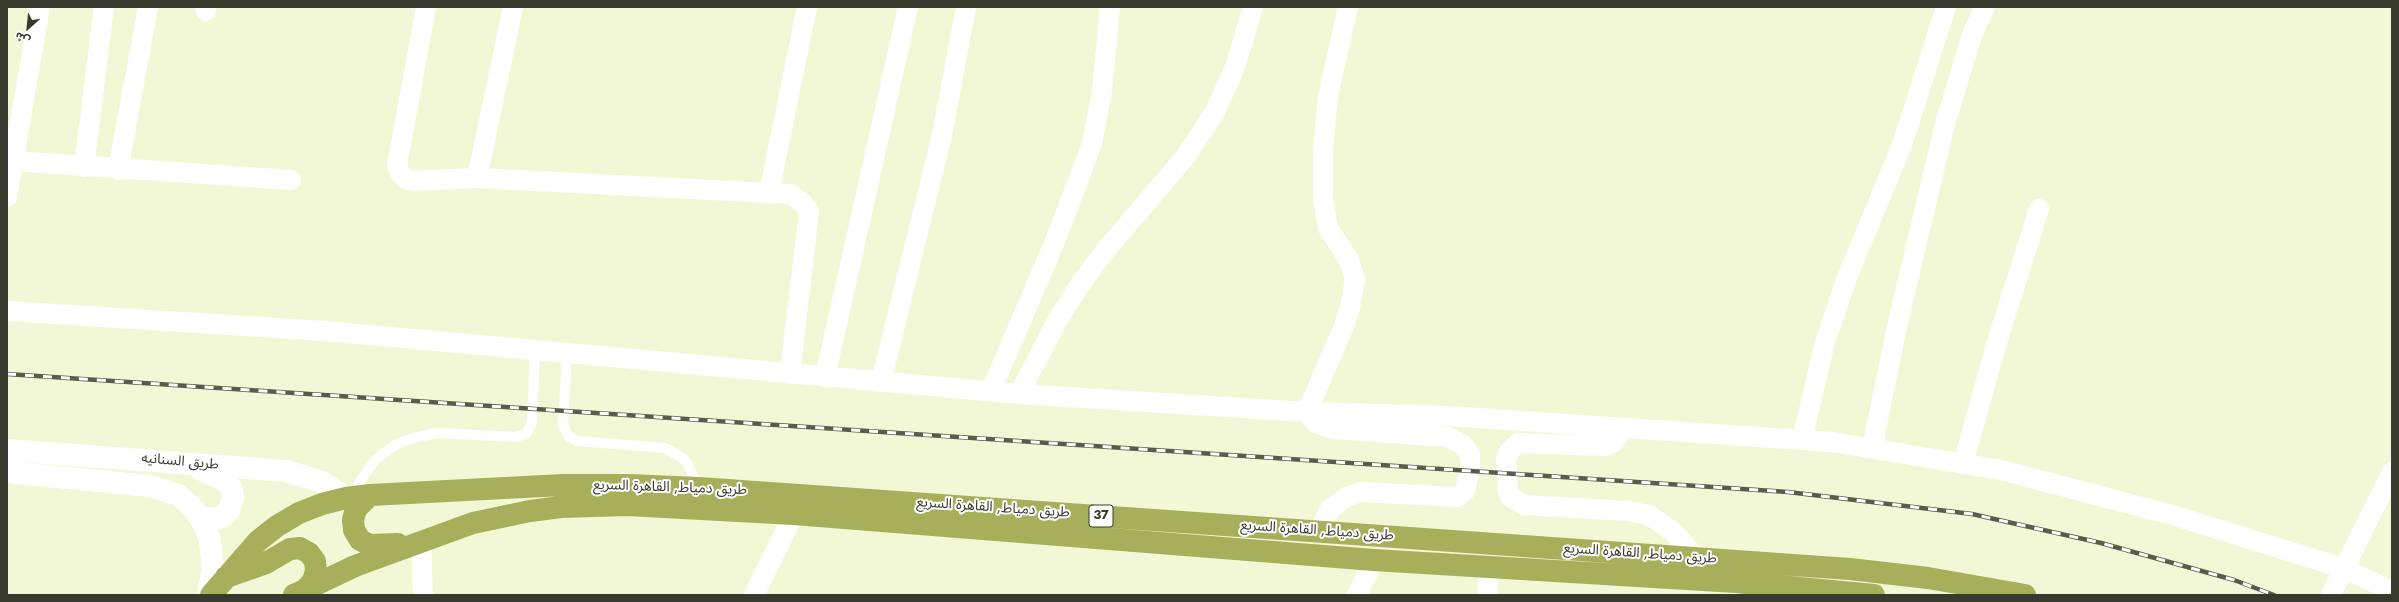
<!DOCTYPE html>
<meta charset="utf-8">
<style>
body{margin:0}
#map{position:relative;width:2399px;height:602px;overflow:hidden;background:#f2f8d5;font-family:Jost,"Noto Sans Arabic",sans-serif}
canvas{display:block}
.frame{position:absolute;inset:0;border:8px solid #383a2d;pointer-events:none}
.north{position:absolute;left:8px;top:8px;width:40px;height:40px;-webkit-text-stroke:3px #fff;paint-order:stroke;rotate:207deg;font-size:11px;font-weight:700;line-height:16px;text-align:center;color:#383a2d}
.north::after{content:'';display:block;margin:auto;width:14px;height:18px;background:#383a2d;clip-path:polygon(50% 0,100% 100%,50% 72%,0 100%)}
</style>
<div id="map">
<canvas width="2399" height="602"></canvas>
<div class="frame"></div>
<div class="north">ش</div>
</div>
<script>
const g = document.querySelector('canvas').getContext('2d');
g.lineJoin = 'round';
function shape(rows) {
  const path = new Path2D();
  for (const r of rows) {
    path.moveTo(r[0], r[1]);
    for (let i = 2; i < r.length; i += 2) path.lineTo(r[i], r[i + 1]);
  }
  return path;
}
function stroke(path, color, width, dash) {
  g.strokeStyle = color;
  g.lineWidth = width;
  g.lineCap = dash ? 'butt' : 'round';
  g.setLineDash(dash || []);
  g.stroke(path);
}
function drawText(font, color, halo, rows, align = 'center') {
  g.font = font + ' Jost,"Noto Sans Arabic",sans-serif';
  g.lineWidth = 4;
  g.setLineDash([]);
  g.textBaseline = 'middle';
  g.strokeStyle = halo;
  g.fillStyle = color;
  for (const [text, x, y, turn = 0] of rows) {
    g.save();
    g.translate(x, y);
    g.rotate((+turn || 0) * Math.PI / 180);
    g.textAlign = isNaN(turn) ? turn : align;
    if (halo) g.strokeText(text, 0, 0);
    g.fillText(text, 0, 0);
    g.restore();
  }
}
stroke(shape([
 [567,353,563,425,568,436,577,441,665,448,681,457,687,463,699,488],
 [354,496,359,483,375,460,397,444,409,439,437,433,516,437,526,434,532,423,535,350]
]), '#fff', 10);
stroke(shape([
 [426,7,397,165,400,173,407,180,413,181,477,178,790,194,803,203,809,211,790,374],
 [206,11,206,7],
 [13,161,291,180],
 [84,167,104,7],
 [118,170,148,7],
 [477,178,513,7],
 [769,193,807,7],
 [7,197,40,7],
 [7,311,325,331,1019,394,1307,412,1449,416,1832,442,2001,470,2172,515,2343,568,2392,591],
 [825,377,908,7],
 [881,382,942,135,966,7],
 [991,391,1055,241,1092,144,1102,91,1110,7],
 [1019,394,1056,323,1079,286,1105,251,1186,156,1215,112,1235,67,1253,7],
 [1623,428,1614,442,1605,446,1518,443,1510,450,1506,458,1508,491,1510,497,1524,505,1628,511,1649,515,1672,531,1696,557],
 [1802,440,1825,342,1846,280,1902,145,1946,7],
 [1872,448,1898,322,1945,124,1973,32,1985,7],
 [1963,464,1997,342,2039,209],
 [1319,531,1330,509,1348,496,1362,492,1458,497,1465,491,1470,469,1470,455,1462,444,1448,437,1333,429,1316,423,1307,412,1344,326,1350,308,1355,279,1349,260,1328,228,1323,198,1323,149,1328,96,1348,7],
 [421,541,423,595],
 [754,595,794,514],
 [1357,595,1374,560],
 [1487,595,1490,567],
 [2331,595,2392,472]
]), '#fff', 20);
stroke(shape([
 [7,450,286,471,322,482,346,498],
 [7,472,150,486,178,495,193,508,204,524,210,541,213,568,208,595],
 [199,517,213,519,222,517,229,511,233,498,232,489,226,481,200,469]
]), '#fff', 22);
stroke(shape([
 [370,495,356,509,353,520,354,530,360,540,370,545,398,544],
 [226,577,266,563,290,549,300,548,309,553,315,561,316,571,313,581,306,589],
 [211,595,258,541,277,526,299,513,322,504,346,498,370,495,563,485,629,485,699,488,1850,569,1928,578,2025,595],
 [294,595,355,566,473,523,530,511,561,507,627,505,794,514,1374,560,1736,582,1874,595]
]), '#a7af5a', 22);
const rail = shape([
 [7,374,1788,492,1972,514,2101,543,2234,580,2274,595]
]);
stroke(rail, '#5a5c4b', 4.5);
stroke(rail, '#fff', 3, [9]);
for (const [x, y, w] of [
 [1101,516,24]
]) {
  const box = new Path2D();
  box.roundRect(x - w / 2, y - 11, w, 22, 3);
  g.fillStyle = '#fff';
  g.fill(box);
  stroke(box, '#383a2d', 1);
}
drawText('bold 13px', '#383a2d', null, [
 ["37",1101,516]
]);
drawText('14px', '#383a2d', '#fff', [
 ["طريق السنانيه",180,462,5],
 ["طريق دمياط, القاهرة السريع",670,488,2],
 ["طريق دمياط, القاهرة السريع",993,508,4],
 ["طريق دمياط, القاهرة السريع",1317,531,4],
 ["طريق دمياط, القاهرة السريع",1640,554,4]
]);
</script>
